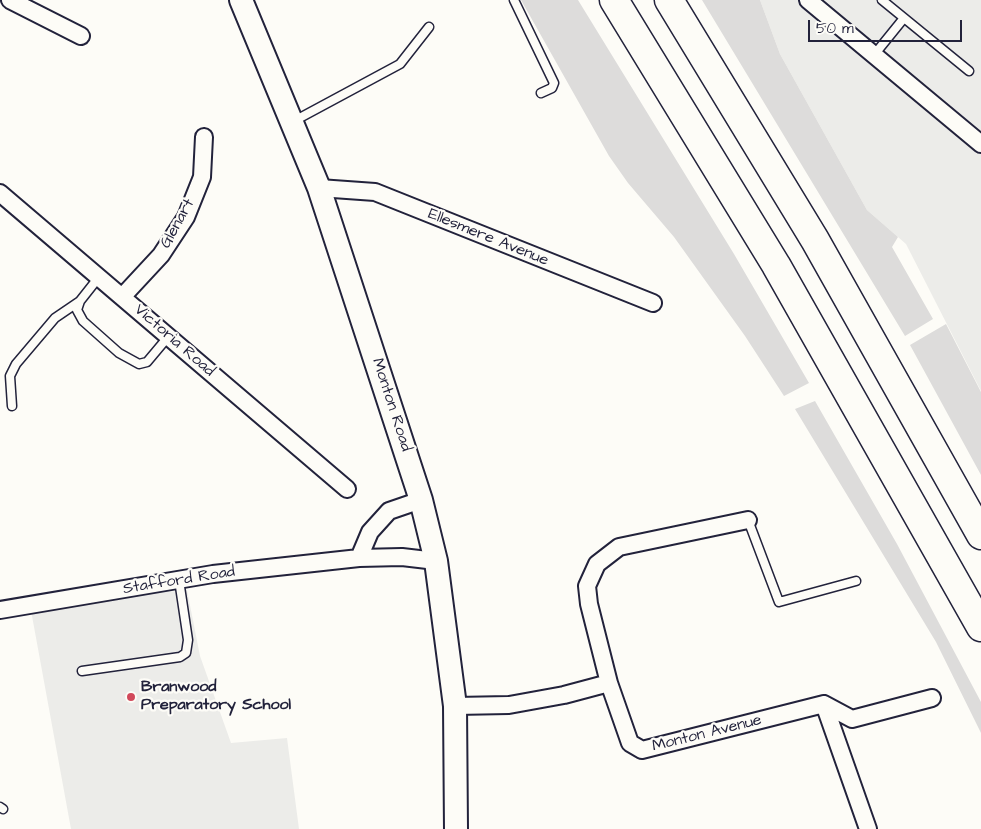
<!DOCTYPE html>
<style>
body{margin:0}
#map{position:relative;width:981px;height:829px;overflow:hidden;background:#fdfcf7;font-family:"Architects Daughter",sans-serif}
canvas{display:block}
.scale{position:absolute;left:808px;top:20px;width:154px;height:22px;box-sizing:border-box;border:2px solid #22223b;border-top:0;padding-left:6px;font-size:15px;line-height:18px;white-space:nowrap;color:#22223b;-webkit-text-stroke:4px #fdfcf7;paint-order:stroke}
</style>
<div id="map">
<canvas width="981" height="829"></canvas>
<div class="scale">50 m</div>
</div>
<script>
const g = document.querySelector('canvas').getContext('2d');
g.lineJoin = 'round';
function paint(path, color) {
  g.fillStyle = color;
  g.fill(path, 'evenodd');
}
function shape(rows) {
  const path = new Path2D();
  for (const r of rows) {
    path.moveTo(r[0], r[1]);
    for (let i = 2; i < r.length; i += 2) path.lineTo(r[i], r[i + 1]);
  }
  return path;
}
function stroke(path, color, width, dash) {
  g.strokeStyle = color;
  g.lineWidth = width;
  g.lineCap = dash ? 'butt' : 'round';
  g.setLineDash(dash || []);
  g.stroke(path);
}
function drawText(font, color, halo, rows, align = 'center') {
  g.font = font + ' "Architects Daughter",sans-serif';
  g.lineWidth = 4.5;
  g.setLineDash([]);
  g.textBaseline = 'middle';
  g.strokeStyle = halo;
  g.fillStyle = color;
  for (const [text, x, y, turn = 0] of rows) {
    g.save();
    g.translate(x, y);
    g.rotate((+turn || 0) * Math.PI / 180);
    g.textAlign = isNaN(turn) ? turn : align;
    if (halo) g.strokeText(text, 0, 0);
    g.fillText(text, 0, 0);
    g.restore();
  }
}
paint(shape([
 [760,0,981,0,981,391,906,244,867,210,780,54],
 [187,590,200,656,231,743,287,738,299,829,71,829,30,605]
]), '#ecece9');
paint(shape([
 [521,0,578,0,734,254,809,383,784,396,745,336,674,237,628,183,609,156],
 [702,0,760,0,780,54,867,210,898,237,892,247,933,319,905,336],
 [946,324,981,392,981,475,910,345],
 [815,401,897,544,981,702,981,733,936,642,795,409]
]), '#dddcdb');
const lane = shape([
 [514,0,554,83,552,88,541,93],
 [882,0,969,71],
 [874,55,904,18],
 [294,121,400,64,429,27],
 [99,277,80,301,77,310,83,321,119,353,139,364,147,362,168,337],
 [12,406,10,376,16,364,55,318,80,301],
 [748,520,779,602,856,581],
 [82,671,180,657,186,653,188,640,179,580],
 [0,807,3,809]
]);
const street = shape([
 [10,0,81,36],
 [808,0,981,144],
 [319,188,375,192,653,303],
 [0,193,347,489],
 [122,297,161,255,186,217,202,177,204,137],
 [359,558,370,532,389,511,421,500],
 [0,610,213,574,359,558,402,557,436,561],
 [609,683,589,604,587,586,597,564,619,547,748,520],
 [824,704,868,829],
 [824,704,852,719,932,698],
 [455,706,509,705,564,695,609,683,630,743,642,750,824,704]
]);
const secondary = shape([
 [241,0,319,188,421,500,436,561,455,706,456,829]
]);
const highway = shape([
 [614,0,776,265,981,627],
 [669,0,815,240,981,535]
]);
stroke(lane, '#22223b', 11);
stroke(street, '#22223b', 20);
stroke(secondary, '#22223b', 26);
stroke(highway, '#22223b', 31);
stroke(lane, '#fdfcf7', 8);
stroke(street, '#fdfcf7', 16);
stroke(secondary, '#fdfcf7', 22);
stroke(highway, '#fdfcf7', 28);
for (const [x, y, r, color] of [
 [131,697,5,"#d1495b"]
]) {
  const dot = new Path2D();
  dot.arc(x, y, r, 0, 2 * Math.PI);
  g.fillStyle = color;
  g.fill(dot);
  stroke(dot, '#fdfcf7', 2);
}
drawText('16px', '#22223b', '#fdfcf7', [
 ["Glenart",178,224,-61],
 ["Ellesmere Avenue",488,238,22],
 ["Victoria Road",174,341,41],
 ["Monton Road",391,405,72],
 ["Stafford Road",179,581,-9],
 ["Monton Avenue",707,734,-14]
]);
drawText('bold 16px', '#22223b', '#fdfcf7', [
 ["Branwood",141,688],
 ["Preparatory School",141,706]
], 'left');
</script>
